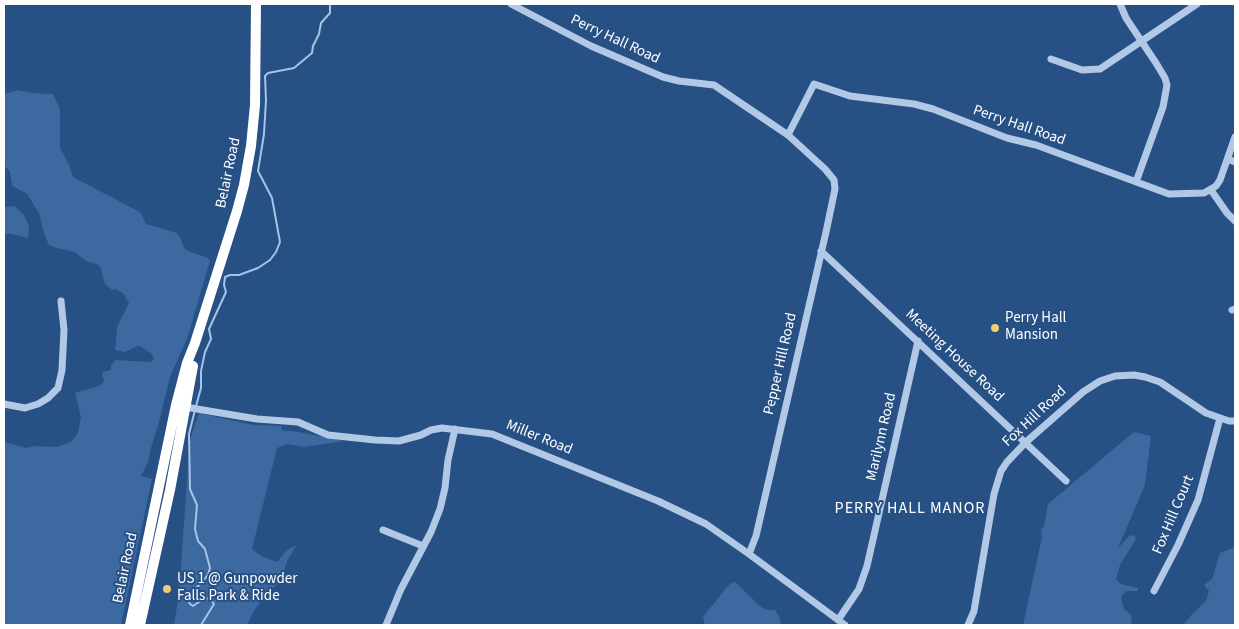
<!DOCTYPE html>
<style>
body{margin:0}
#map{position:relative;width:1239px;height:629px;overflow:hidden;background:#275084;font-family:"Source Sans 3",sans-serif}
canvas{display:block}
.frame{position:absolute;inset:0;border:5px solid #fff;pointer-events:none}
</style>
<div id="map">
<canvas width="1239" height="629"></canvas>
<div class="frame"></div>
</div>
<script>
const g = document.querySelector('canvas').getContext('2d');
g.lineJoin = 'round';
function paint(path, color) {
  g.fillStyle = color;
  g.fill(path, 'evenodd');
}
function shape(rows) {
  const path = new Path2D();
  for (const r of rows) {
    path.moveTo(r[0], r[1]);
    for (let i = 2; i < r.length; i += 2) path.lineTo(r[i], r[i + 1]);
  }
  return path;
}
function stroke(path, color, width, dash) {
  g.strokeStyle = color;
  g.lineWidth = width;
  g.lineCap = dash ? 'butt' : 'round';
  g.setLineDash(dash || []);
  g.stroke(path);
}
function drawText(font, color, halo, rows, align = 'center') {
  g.font = font + ' "Source Sans 3",sans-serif';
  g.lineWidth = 4;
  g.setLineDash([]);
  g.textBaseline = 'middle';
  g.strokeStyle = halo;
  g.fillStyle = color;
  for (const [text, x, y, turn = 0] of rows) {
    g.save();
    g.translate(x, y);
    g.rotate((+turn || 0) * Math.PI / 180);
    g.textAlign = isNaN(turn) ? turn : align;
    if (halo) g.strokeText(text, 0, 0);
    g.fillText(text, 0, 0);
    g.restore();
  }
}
paint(shape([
 [18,90,32,93,53,94,60,109,60,148,69,165,73,177,136,210,140,212,146,224,177,233,180,237,184,248,188,251,208,258,210,261,187,339,170,377,160,418,151,448,148,462,141,476,152,479,121,625,4,625,4,442,26,448,35,446,57,447,71,442,78,433,81,417,75,393,99,386,104,382,102,372,111,370,111,366,115,360,149,362,154,360,152,354,140,346,137,346,125,352,115,350,117,327,129,303,123,293,115,289,112,290,105,284,100,266,97,264,86,261,75,252,57,248,49,245,45,236,39,213,27,194,12,186,10,172,4,165,4,94],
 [15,206,24,215,29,226,28,238,11,234,4,234,4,207],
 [199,413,253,425,282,426,281,430,299,432,344,441,304,447,287,444,277,448,252,549,261,556,277,562,287,550,297,545,288,559,280,582,265,595,254,611,247,625,174,625,179,593,190,439],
 [1134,432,1151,436,1145,485,1118,548,1130,535,1135,536,1136,539,1120,565,1116,579,1121,584,1138,588,1138,591,1127,591,1122,595,1121,598,1124,609,1131,615,1132,625,1023,625,1042,537,1041,529,1044,526,1048,504],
 [1235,547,1235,625,1183,625,1193,613,1206,601,1209,591,1204,585,1212,579,1220,553],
 [735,582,761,607,768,610,775,610,780,618,781,625,705,625,703,617,726,588,731,583]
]), '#3c69a0');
stroke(shape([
 [196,406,201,388,201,371,205,352,211,339,209,329,226,292,224,285,225,277,230,275,239,275,258,268,270,260,276,252,280,242,272,198,258,171,264,134,266,100,265,76,268,73,294,68,312,53,313,46,319,34,321,23,330,13,330,4],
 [195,410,189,434,190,489,197,505,195,529,198,541,205,549,210,568,208,575,191,594,188,600,190,604,193,606,205,598,210,599,214,604,201,625]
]), '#a6c4e8', 2);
stroke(shape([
 [511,4,591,46,663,77,679,81,714,85,788,135,825,169,834,180,835,189,826,232,756,536,749,554],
 [1120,4,1126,18,1156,63,1165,78,1167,85,1163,107,1136,182],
 [1051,59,1082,70,1100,69,1197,4],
 [788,135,814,84,850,96,914,104,933,109,1007,138,1036,145,1169,194,1204,193,1216,186,1220,180,1235,137],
 [1228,159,1235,162],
 [1211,190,1227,213,1235,221],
 [821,251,1066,481],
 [1232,310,1235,309],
 [4,404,25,408,38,404,48,398,58,388,62,370,64,330,61,301],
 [185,407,257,419,298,422,328,435,375,440,399,441,421,435,431,430,442,428,492,434,658,501,706,524,749,554,845,625],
 [383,530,423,546],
 [1154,591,1178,545,1198,500,1220,418],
 [838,620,859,589,867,566,918,341],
 [386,625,401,589,431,532,440,509,445,488,448,460,455,429],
 [968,625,974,611,994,494,1001,471,1007,462,1026,442,1083,392,1100,381,1115,376,1134,375,1145,377,1160,382,1206,413,1229,421,1235,421]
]), '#b1c9e7', 7);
stroke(shape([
 [130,625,176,405,187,363,195,343,237,211,244,185,251,146,255,105,256,4],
 [140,625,170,490,193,366]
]), '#fff', 10);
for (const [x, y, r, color] of [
 [995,328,5,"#efcd77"],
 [167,589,5,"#efcd77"]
]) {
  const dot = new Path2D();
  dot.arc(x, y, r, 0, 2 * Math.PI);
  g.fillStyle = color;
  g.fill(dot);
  stroke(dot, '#275084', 2);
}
drawText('15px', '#fff', '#275084', [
 ["Perry Hall Road",615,40,25],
 ["Perry Hall Road",1019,126,19],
 ["Belair Road",229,173,-78],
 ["Meeting House Road",954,356,43],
 ["Pepper Hill Road",781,364,-77],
 ["Fox Hill Road",1035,417,-43],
 ["Marilynn Road",882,437,-77],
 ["Miller Road",539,438,22],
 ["Fox Hill Court",1174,515,-67],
 ["Belair Road",126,568,-78]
]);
drawText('15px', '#fff', '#275084', [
 ["Perry Hall",1005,319],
 ["Mansion",1005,336],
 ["US 1 @ Gunpowder",177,580],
 ["Falls Park & Ride",177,597]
], 'left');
g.letterSpacing = '1px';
drawText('16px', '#fff', '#275084', [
 ["PERRY HALL MANOR",910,509]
]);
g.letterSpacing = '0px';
</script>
